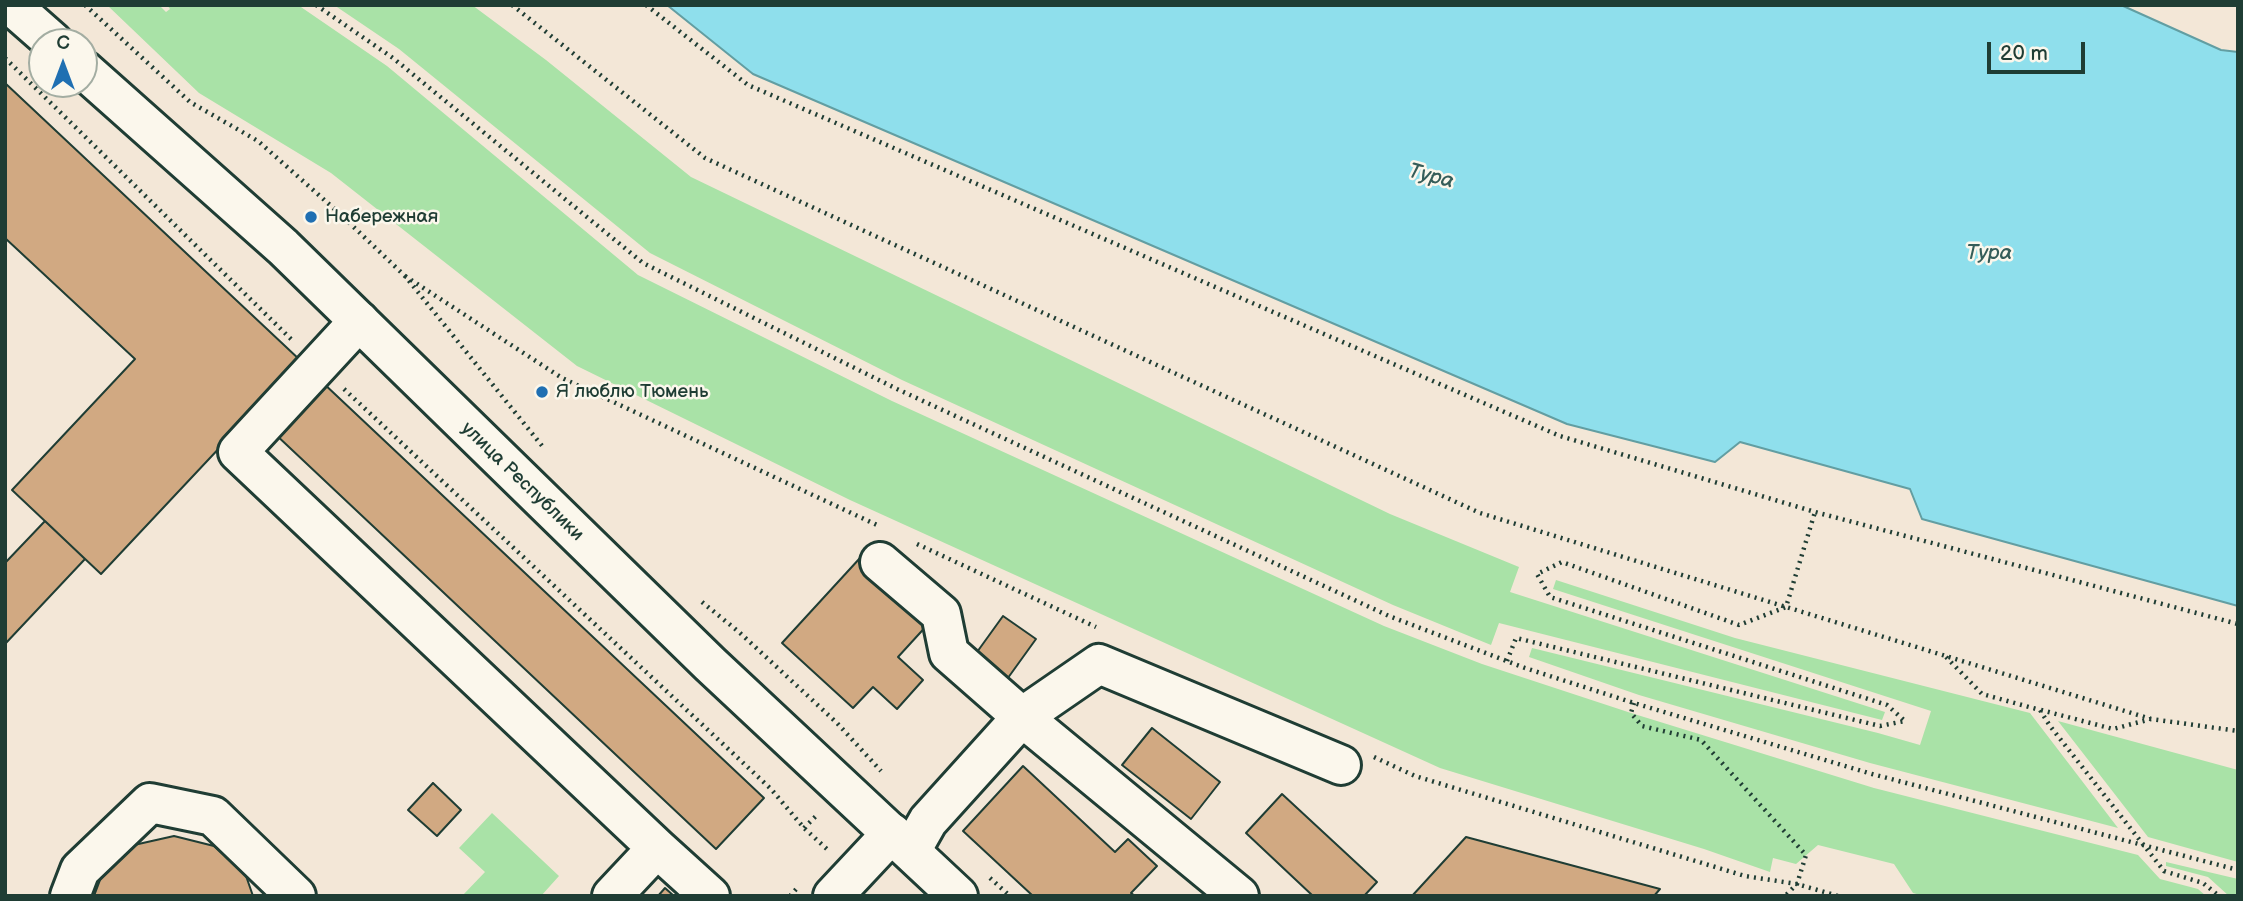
<!DOCTYPE html>
<meta charset="utf-8">
<style>
body{margin:0}
#map{position:relative;width:2243px;height:901px;overflow:hidden;background:#f3e7d7;font-family:"Balsamiq Sans",sans-serif}
canvas{display:block}
.frame{position:absolute;inset:0;border:7px solid #1f3d34;pointer-events:none}
.north{position:absolute;left:28px;top:28px;width:70px;height:70px;box-sizing:border-box;background:#fbf7ec;border:2px solid #a3ada2;border-radius:50%;rotate:0deg;font-size:19px;font-weight:700;line-height:28px;text-align:center;color:#1f3d34}
.north::after{content:'';display:block;margin:auto;width:24px;height:32px;background:#1f6fb2;clip-path:polygon(50% 0,100% 100%,50% 72%,0 100%)}
.scale{position:absolute;left:1987px;top:42px;width:98px;height:32px;box-sizing:border-box;border:4px solid #1f3d34;border-top:0;padding-left:9px;font-size:21px;line-height:24px;white-space:nowrap;color:#1f3d34;-webkit-text-stroke:5px #fbf7ec;paint-order:stroke}
</style>
<div id="map">
<canvas width="2243" height="901"></canvas>
<div class="frame"></div>
<div class="north">С</div>
<div class="scale">20 m</div>
</div>
<script>
const g = document.querySelector('canvas').getContext('2d');
g.lineJoin = 'round';
function paint(path, color) {
  g.fillStyle = color;
  g.fill(path, 'evenodd');
}
function shape(rows) {
  const path = new Path2D();
  for (const r of rows) {
    path.moveTo(r[0], r[1]);
    for (let i = 2; i < r.length; i += 2) path.lineTo(r[i], r[i + 1]);
  }
  return path;
}
function stroke(path, color, width, dash) {
  g.strokeStyle = color;
  g.lineWidth = width;
  g.lineCap = dash ? 'butt' : 'round';
  g.setLineDash(dash || []);
  g.stroke(path);
}
function drawText(font, color, halo, rows, align = 'center') {
  g.font = font + ' "Balsamiq Sans",sans-serif';
  g.lineWidth = 5;
  g.setLineDash([]);
  g.textBaseline = 'middle';
  g.strokeStyle = halo;
  g.fillStyle = color;
  for (const [text, x, y, turn = 0] of rows) {
    g.save();
    g.translate(x, y);
    g.rotate((+turn || 0) * Math.PI / 180);
    g.textAlign = isNaN(turn) ? turn : align;
    if (halo) g.strokeText(text, 0, 0);
    g.fillText(text, 0, 0);
    g.restore();
  }
}
paint(shape([
 [107,5,159,5,166,12,170,9,167,5,298,5,387,66,638,275,892,401,1384,626,1482,664,1631,713,1874,788,2138,855,2160,879,2198,889,2206,896,1924,896,1913,893,1894,864,1818,845,1796,864,1773,858,1770,872,1704,849,1440,768,850,500,577,366,331,173,199,93],
 [334,5,472,5,546,60,691,177,1390,514,1519,567,1510,592,1885,712,1882,720,1499,623,1491,645,1393,605,902,380,650,253,399,49],
 [1556,580,1735,638,2030,713,2118,828,1870,763,1639,695,1529,657,1532,648,1878,733,1920,745,1931,711,1553,589],
 [2058,721,2238,770,2238,862,2148,837],
 [492,813,559,876,541,896,462,896,485,872,459,848],
 [2166,862,2238,879,2238,896,2229,896,2208,877,2166,866]
]), '#a9e2a7');
const water = shape([
 [667,5,2121,5,2221,50,2238,52,2238,606,1922,519,1910,489,1740,442,1715,462,1567,424,753,74,667,5]
]);
paint(water, '#8fdfec');
stroke(water, '#629ea2', 2);
const building = shape([
 [5,83,301,361,101,574,12,490,135,359,5,238,5,83],
 [321,381,764,798,716,849,273,432,321,381],
 [45,521,85,559,5,644,5,563,45,521],
 [860,558,930,622,898,657,923,680,897,709,873,687,853,708,782,643,860,558],
 [1003,616,1036,639,1005,682,972,659,1003,616],
 [1152,728,1220,782,1191,819,1122,765,1152,728],
 [1023,766,1115,852,1128,839,1157,866,1131,893,1135,896,1033,896,963,831,1023,766],
 [433,783,461,810,437,836,408,810,433,783],
 [1282,794,1377,882,1364,896,1313,896,1246,833,1282,794],
 [174,836,214,846,245,873,253,896,94,896,103,872,134,845,174,836],
 [1466,837,1660,889,1654,896,1412,896,1466,837],
 [665,888,674,896,658,896,665,888]
]);
paint(building, '#d1a982');
stroke(building, '#1f3d34', 2);
const minor = shape([
 [359,321,238,452,657,848,710,896],
 [880,562,941,614,949,653,1022,717,928,821,911,851],
 [70,896,80,870,150,803,213,816,296,896],
 [612,896,657,848],
 [833,896,892,833],
 [1239,896,1022,717,1099,664,1341,765]
]);
const major = shape([
 [11,5,53,42],
 [84,70,283,247,710,664,958,896]
]);
stroke(minor, '#1f3d34', 44);
stroke(major, '#1f3d34', 44);
stroke(shape([
 [85,5,190,102,258,141,339,213,405,276,543,447],
 [316,5,393,58,643,263,897,389,1389,616,1525,668,1634,703,1872,774,2238,870],
 [512,5,705,158,1480,513,2151,719,2238,731],
 [646,5,748,85,1560,436,1815,512,2238,624],
 [5,58,294,342],
 [405,276,562,378,877,525],
 [344,389,771,789,804,828,829,851],
 [917,544,1096,627],
 [702,602,739,632,837,723,881,771],
 [1946,657,1982,694,2040,710,2050,726,2164,871,2203,883,2219,896],
 [1507,661,1516,638,1880,726,1905,721,1887,705,1550,597,1537,574,1562,562,1739,625,1786,607,1815,512],
 [1634,703,1631,713,1642,726,1701,740,1806,855,1797,884,1785,896],
 [2041,710,2113,729,2151,719],
 [1374,757,1415,776,1745,876,1797,884,1838,896],
 [804,828,818,814],
 [990,878,1010,896],
 [790,896,799,886]
]), '#1f3d34', 4.5, [2, 5]);
stroke(minor, '#fbf7ec', 38);
stroke(major, '#fbf7ec', 38);
for (const [x, y, r, color] of [
 [311,217,7,"#1f6fb2"],
 [542,392,7,"#1f6fb2"]
]) {
  const dot = new Path2D();
  dot.arc(x, y, r, 0, 2 * Math.PI);
  g.fillStyle = color;
  g.fill(dot);
  stroke(dot, '#fbf7ec', 2.5);
}
drawText('19px', '#1f3d34', '#fbf7ec', [
 ["Набережная",325,217],
 ["Я люблю Тюмень",556,392]
], 'left');
drawText('19px', '#1f3d34', '#fbf7ec', [
 ["улица Республики",522,482,44]
]);
drawText('italic 21px', '#355d59', '#fbf7ec', [
 ["Тура",1431,177,14],
 ["Тура",1989,254]
]);
</script>
